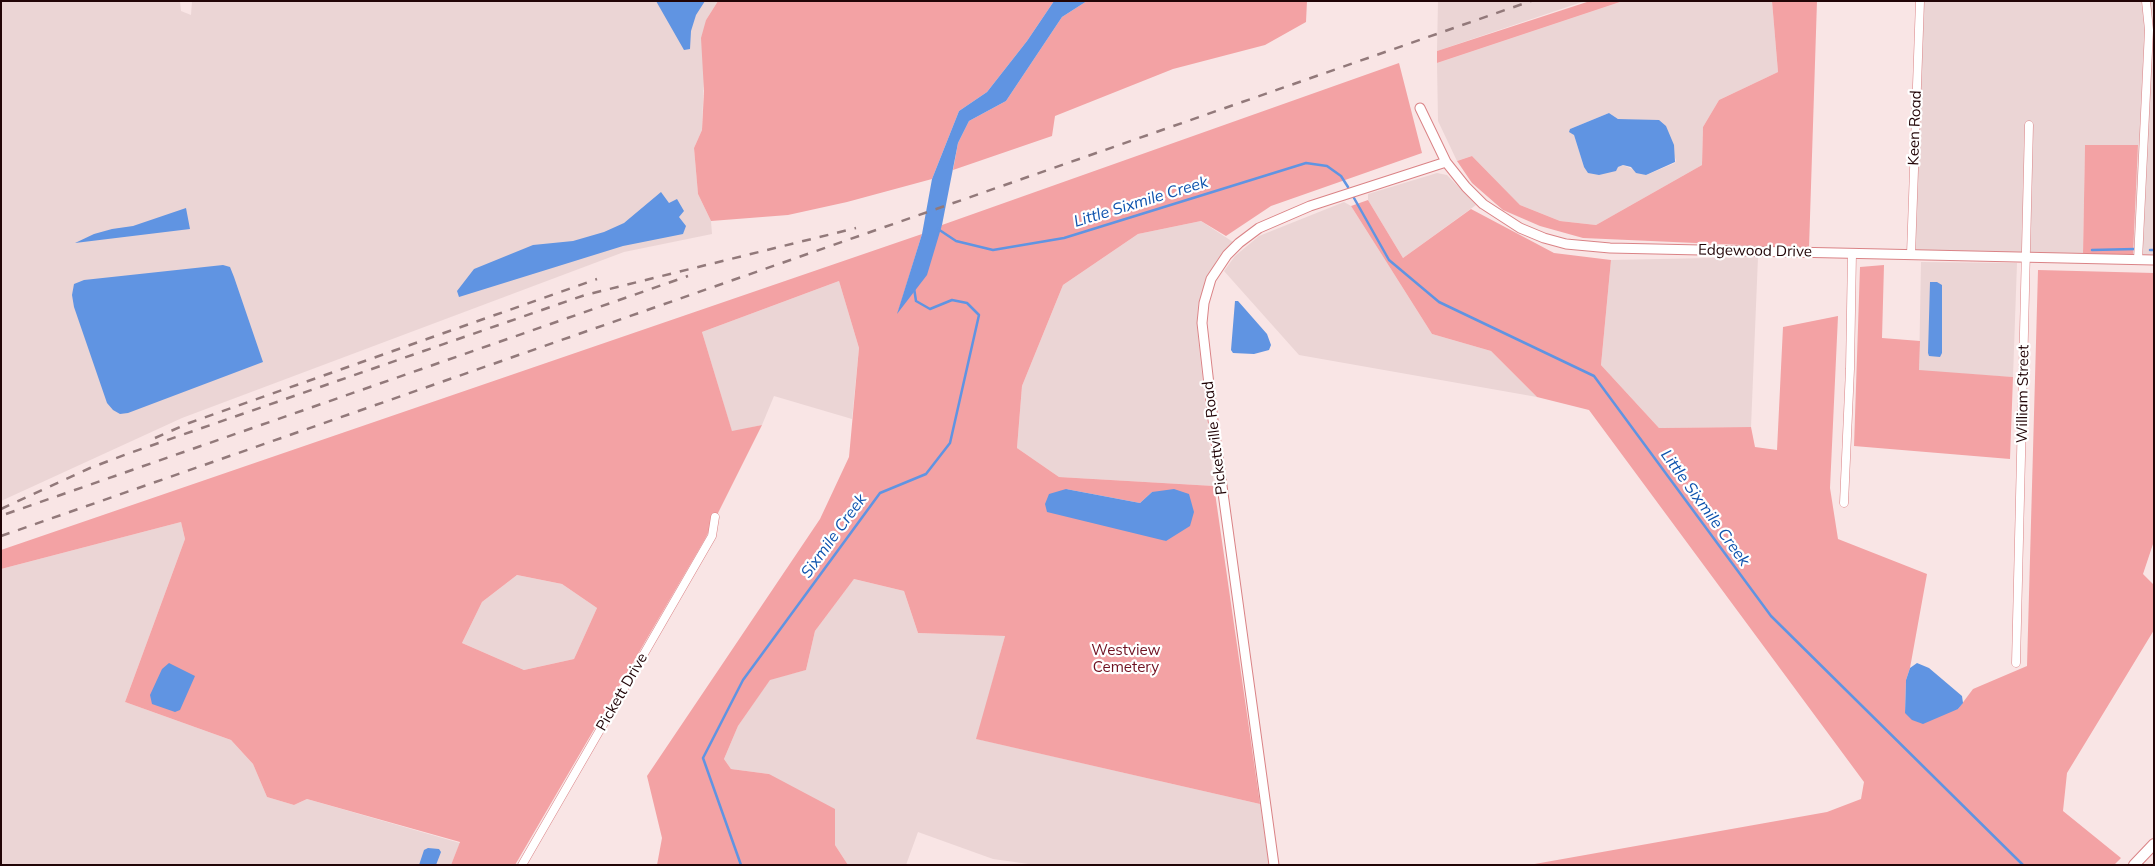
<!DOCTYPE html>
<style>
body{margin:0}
#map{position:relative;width:2155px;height:866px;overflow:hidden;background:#f9e5e5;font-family:Mulish,sans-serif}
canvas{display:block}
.frame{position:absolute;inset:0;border:2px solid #210406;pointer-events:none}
</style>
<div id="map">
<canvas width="2155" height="866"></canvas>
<div class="frame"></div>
</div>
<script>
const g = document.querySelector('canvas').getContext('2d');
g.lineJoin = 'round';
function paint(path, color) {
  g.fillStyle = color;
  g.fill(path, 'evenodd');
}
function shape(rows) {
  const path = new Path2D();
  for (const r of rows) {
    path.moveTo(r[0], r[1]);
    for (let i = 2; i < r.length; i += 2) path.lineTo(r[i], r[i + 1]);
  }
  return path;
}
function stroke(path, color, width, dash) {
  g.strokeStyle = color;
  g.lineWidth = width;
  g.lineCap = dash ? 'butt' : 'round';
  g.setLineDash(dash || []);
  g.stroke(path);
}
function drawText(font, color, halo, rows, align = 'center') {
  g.font = font + ' Mulish,sans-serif';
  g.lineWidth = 4.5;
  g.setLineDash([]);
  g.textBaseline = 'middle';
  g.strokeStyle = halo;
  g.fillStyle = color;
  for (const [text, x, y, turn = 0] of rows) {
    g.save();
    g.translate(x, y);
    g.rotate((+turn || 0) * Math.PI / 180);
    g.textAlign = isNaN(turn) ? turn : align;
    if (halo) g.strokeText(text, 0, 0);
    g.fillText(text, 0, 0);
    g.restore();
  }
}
paint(shape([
 [1,1,180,1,181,11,191,15,192,1,718,1,706,20,702,130,694,148,698,194,711,221,712,234,624,252,182,418,1,501],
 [1438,1,1585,1,1437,51],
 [1623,1,1772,1,1778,72,1719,100,1703,127,1702,165,1596,225,1560,221,1520,205,1472,156,1457,161,1438,121,1437,63],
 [1609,113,1618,119,1659,121,1676,160,1675,163,1646,175,1623,165,1618,167,1584,167,1574,135,1570,129],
 [1921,1,2154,1,2154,256,2133,255,2138,146,2085,145,2083,254,1915,251],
 [1437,173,1447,175,1476,205,1403,258,1368,200,1368,194],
 [1344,202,1351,206,1432,334,1491,351,1537,397,1299,355,1224,271,1235,256,1259,236],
 [1201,221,1233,242,1217,260,1205,283,1198,305,1197,327,1214,486,1059,477,1017,448,1022,386,1063,285,1138,234],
 [1758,257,1751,427,1659,428,1601,365,1611,260],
 [1921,262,2017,263,2013,377,1919,371],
 [839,281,859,348,852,419,774,396,762,425,732,432,702,332],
 [181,522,185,539,125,702,231,740,253,764,267,797,294,805,307,799,460,843,451,865,1,865,1,569],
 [517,575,562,584,597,608,574,659,524,670,462,643,482,602],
 [854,579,904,591,918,633,1005,636,977,739,1260,804,1269,865,1036,865,993,859,918,832,906,865,848,865,835,845,769,774,731,769,724,759,738,726,770,679,806,670,815,631]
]), '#ebd5d5');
paint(shape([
 [718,1,1054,1,1027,41,987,92,959,111,932,179,847,202,788,215,711,221,698,194,694,148,702,130,704,91,701,38,706,20],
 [1087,1,1307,1,1306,22,1265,45,1173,69,1055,116,1052,136,953,170,958,143,969,121,1006,101,1062,17],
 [1590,1,1623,1,1437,63,1437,51],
 [1772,1,1817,1,1809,248,1583,238,1540,226,1503,210,1472,183,1457,161,1472,156,1520,205,1560,221,1596,225,1702,165,1703,127,1719,100,1778,72],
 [1399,63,1422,153,1271,206,1226,236,1201,221,1138,234,1063,285,1022,386,1017,448,1059,477,1214,486,1260,804,976,739,1005,636,918,633,904,591,854,579,815,631,806,670,770,680,738,726,724,759,731,769,769,774,835,809,835,845,848,865,657,865,662,838,647,776,820,519,849,457,859,348,839,281,702,332,732,431,762,425,705,539,515,865,451,865,460,842,307,799,294,805,267,797,253,764,231,740,125,702,185,539,181,522,1,569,1,550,922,234,898,312,942,225],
 [1066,489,1140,503,1152,492,1166,541],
 [517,575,562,584,597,608,574,659,524,670,462,643,482,602],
 [2085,145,2138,145,2133,255,2083,254],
 [1368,200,1403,258,1471,209,1554,253,1611,260,1601,365,1659,428,1751,427,1755,447,1777,450,1783,327,1838,316,1830,488,1838,539,1927,574,1910,668,1906,680,1905,713,1958,709,1973,689,2027,666,2038,270,2154,273,2154,541,2143,574,2154,585,2154,630,2067,773,2063,811,2121,858,2114,865,1529,865,1827,812,1861,799,1864,782,1589,410,1537,397,1491,351,1432,334,1351,206],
 [1884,265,1882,338,1920,341,1919,370,2013,377,2010,459,1854,446,1860,267]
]), '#f3a2a4');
paint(shape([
 [656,1,705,1,696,15,691,31,690,49,684,50],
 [1054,1,1087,1,1062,17,1006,101,969,121,958,143,942,225,927,275,897,314,922,234,932,179,959,111,987,92,1027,41],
 [1609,113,1618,119,1659,120,1666,126,1674,145,1675,162,1646,175,1636,173,1631,167,1623,165,1618,167,1616,171,1599,175,1588,173,1584,167,1574,135,1569,132,1570,129],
 [661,192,669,203,677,199,684,211,679,217,686,226,683,234,623,246,459,297,457,291,474,269,533,245,573,241,604,232,624,223],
 [186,208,190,229,75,243,94,234,112,229,133,226],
 [223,265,230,267,234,277,263,362,128,413,120,414,113,410,107,403,74,307,72,295,74,284,84,280],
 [1930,282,1937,282,1942,285,1942,353,1940,357,1929,356,1928,353],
 [1235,301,1238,301,1267,334,1271,345,1269,350,1254,354,1233,353,1231,350],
 [1066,489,1140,503,1152,492,1174,489,1189,494,1194,512,1190,526,1166,541,1047,512,1045,504,1049,494],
 [169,663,195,676,180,710,175,712,152,704,150,695,162,669],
 [1917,663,1929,668,1962,696,1963,703,1958,709,1923,724,1912,720,1905,713,1906,680,1910,668],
 [428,848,439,849,441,852,436,865,419,865,424,850]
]), '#6094e2');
stroke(shape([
 [1354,198,1389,260,1439,302,1594,376,1771,616,2023,865],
 [938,229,956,241,993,250,1064,238,1306,163,1327,166,1341,176,1348,187],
 [2092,250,2135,249],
 [2150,250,2154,250],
 [741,865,703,758,743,680,880,493,926,474,950,443,979,315,967,303,952,300,930,309,916,301,914,288]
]), '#6094e2', 2.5);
const minor = shape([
 [1911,254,1920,1],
 [2138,260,2149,30,2146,1],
 [1844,503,1850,369,1852,253],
 [2016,663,2029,125],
 [522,865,712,536,715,517]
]);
const tertiary = shape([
 [1420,108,1446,162,1466,187,1483,204,1520,228,1544,238,1566,244,1610,248,2154,260],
 [1274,865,1213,420,1202,323,1204,303,1211,279,1227,255,1239,243,1259,228,1310,206,1446,162]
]);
const secondary = shape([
 [2134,865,2154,844]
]);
stroke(minor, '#da8386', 9);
stroke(tertiary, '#da8386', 11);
stroke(secondary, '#da8386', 12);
stroke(minor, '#fff', 8);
stroke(tertiary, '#fff', 9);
stroke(secondary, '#fff', 10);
stroke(shape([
 [155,438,189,423,597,279],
 [1,509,90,468,127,454,585,295,856,228],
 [6,514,688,276],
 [1,536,1531,1]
]), '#92797a', 2.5, [9, 9]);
drawText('15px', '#210406', '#fff', [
 ["Keen Road",1915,128,-88],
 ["Edgewood Drive",1755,251,1],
 ["William Street",2023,394,-89],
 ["Pickettville Road",1215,438,-97],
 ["Pickett Drive",622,692,-60]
]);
drawText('15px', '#701121', '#fff', [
 ["Westview",1126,650],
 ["Cemetery",1126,667]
]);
drawText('italic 16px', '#0e53ae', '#fff', [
 ["Little Sixmile Creek",1141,202,-17],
 ["Little Sixmile Creek",1705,508,54],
 ["Sixmile Creek",834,536,-54]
]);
</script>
